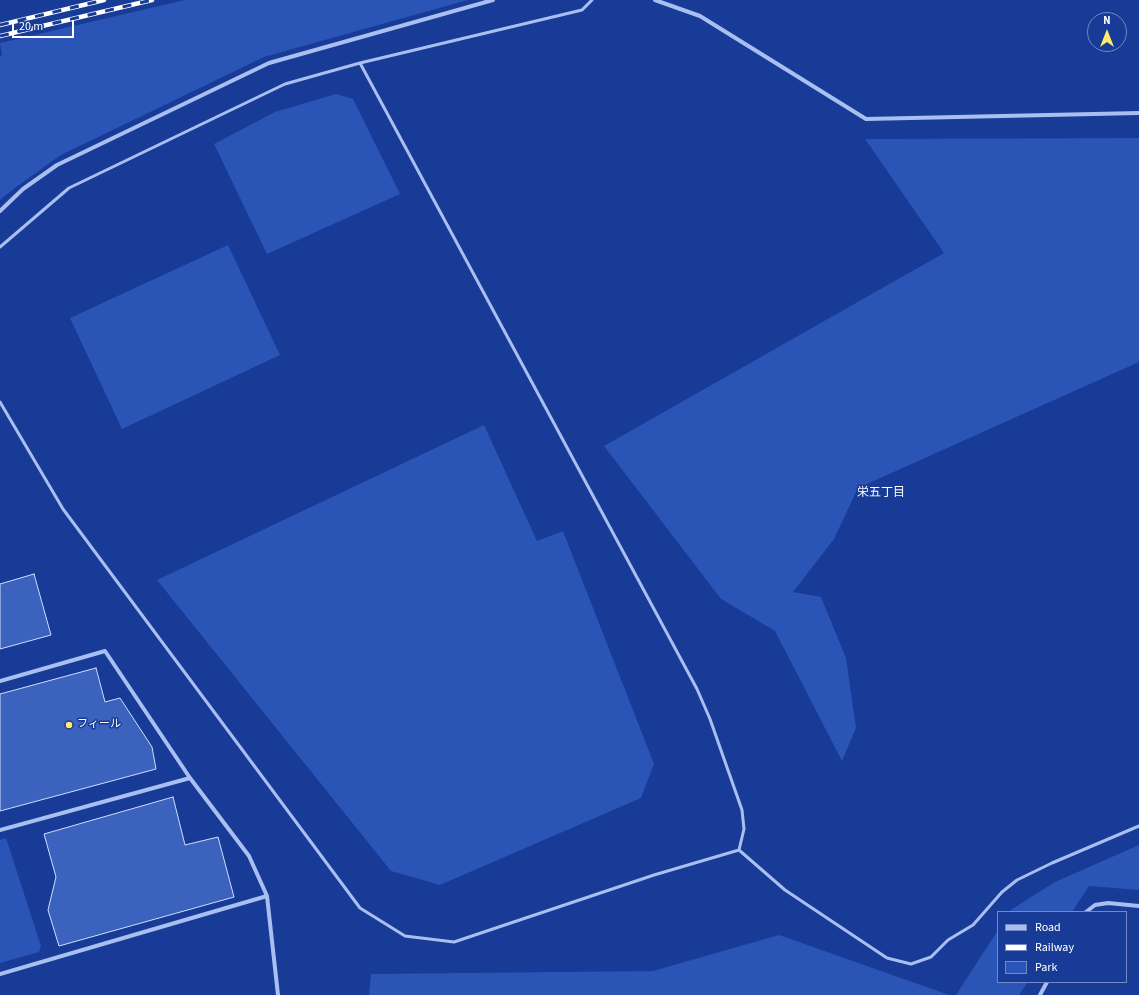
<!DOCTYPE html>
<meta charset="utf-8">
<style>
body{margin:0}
#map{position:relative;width:1139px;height:995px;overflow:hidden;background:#173b97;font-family:"Source Sans 3",sans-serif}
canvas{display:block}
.legend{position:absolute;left:997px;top:911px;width:130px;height:72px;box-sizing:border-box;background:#173b97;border:1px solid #7489c1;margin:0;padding:5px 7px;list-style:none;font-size:12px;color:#fff}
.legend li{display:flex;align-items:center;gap:8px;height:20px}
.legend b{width:20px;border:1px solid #7489c1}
.north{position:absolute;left:1087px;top:12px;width:40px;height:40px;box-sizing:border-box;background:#173b97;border:1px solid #7489c1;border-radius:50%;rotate:0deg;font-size:11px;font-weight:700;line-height:16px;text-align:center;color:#fff}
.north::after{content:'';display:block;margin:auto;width:14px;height:18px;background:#ffea69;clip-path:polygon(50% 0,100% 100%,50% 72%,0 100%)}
.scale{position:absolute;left:12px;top:20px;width:62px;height:18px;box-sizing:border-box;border:2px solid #fff;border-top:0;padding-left:5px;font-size:12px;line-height:14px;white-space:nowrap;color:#fff;-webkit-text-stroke:3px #173b97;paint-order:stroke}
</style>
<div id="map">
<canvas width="1139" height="995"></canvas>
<ul class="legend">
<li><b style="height:5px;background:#a9bff1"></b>Road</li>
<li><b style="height:5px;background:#fff"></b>Railway</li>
<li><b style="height:11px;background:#2a54b5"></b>Park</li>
</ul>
<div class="north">N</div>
<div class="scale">20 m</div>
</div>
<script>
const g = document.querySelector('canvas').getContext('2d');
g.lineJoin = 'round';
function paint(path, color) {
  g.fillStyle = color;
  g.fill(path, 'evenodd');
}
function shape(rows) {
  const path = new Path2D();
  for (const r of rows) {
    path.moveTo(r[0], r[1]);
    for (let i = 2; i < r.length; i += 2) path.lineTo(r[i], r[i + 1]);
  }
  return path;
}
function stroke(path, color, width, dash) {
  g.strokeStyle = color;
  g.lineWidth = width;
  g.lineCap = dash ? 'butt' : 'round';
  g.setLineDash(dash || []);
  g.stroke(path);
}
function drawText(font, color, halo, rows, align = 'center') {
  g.font = font + ' "Source Sans 3","Noto Sans JP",sans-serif';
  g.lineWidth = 3;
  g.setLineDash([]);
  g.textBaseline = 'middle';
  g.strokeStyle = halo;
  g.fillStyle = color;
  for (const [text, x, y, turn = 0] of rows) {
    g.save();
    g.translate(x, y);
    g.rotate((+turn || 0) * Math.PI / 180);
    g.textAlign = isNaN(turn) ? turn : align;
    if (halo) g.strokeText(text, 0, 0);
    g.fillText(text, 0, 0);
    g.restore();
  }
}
paint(shape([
 [185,0,468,0,264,57,61,155,16,187,0,200,0,56,2,55,0,43],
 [336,94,353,99,400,194,267,254,214,144,275,112],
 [1139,138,1139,362,858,488,834,539,793,592,821,597,846,658,856,728,842,761,775,631,721,599,604,446,944,253,865,139],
 [228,245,280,355,122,429,70,318],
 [484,425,537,541,563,531,654,764,641,798,440,885,391,871,157,580],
 [6,838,41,946,39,952,0,963,0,840],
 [1139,845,1139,890,1089,886,1072,912,1010,912,1012,909,1055,882],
 [998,930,998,982,1028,982,1019,995,956,995],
 [779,935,949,995,369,995,371,974,653,971]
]), '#2a54b5');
const building = shape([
 [34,574,51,635,0,649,0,584,34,574],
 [96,668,105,702,120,698,152,747,156,769,0,811,0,694,96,668],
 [173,797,185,845,218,837,234,897,59,946,48,910,56,877,44,834,173,797]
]);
paint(building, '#3b62bc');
stroke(building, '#d0defc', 1);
stroke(shape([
 [360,63,697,689,710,719,742,810,744,829,739,850],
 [0,247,69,188,285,84,360,63,582,10,592,0],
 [0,402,63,509,360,908,405,936,454,942,654,875,739,850],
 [739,850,785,890,887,958,911,964,931,957,948,940,973,925,1002,892,1017,880,1052,863,1139,826]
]), '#a9bff1', 3);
stroke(shape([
 [655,0,700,16,866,119,1139,113],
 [0,211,23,189,57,165,269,63,493,0],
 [0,681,105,651,190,778,249,856,267,896,278,995],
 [0,830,190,778],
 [1086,912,1095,905,1108,903,1139,906],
 [0,974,267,896],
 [1040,995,1047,982]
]), '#a9bff1', 4);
const rail = shape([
 [0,25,104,0],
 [0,36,152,0]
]);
stroke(rail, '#fff', 4.5);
stroke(rail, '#173b97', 3, [9]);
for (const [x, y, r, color] of [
 [69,725,4,"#ffea69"]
]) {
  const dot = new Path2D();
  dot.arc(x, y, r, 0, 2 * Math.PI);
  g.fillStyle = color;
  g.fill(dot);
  stroke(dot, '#173b97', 1.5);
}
drawText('11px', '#fff', '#173b97', [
 ["フィール",77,725]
], 'left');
drawText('12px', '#fff', '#173b97', [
 ["栄五丁目",881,493]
]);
</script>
